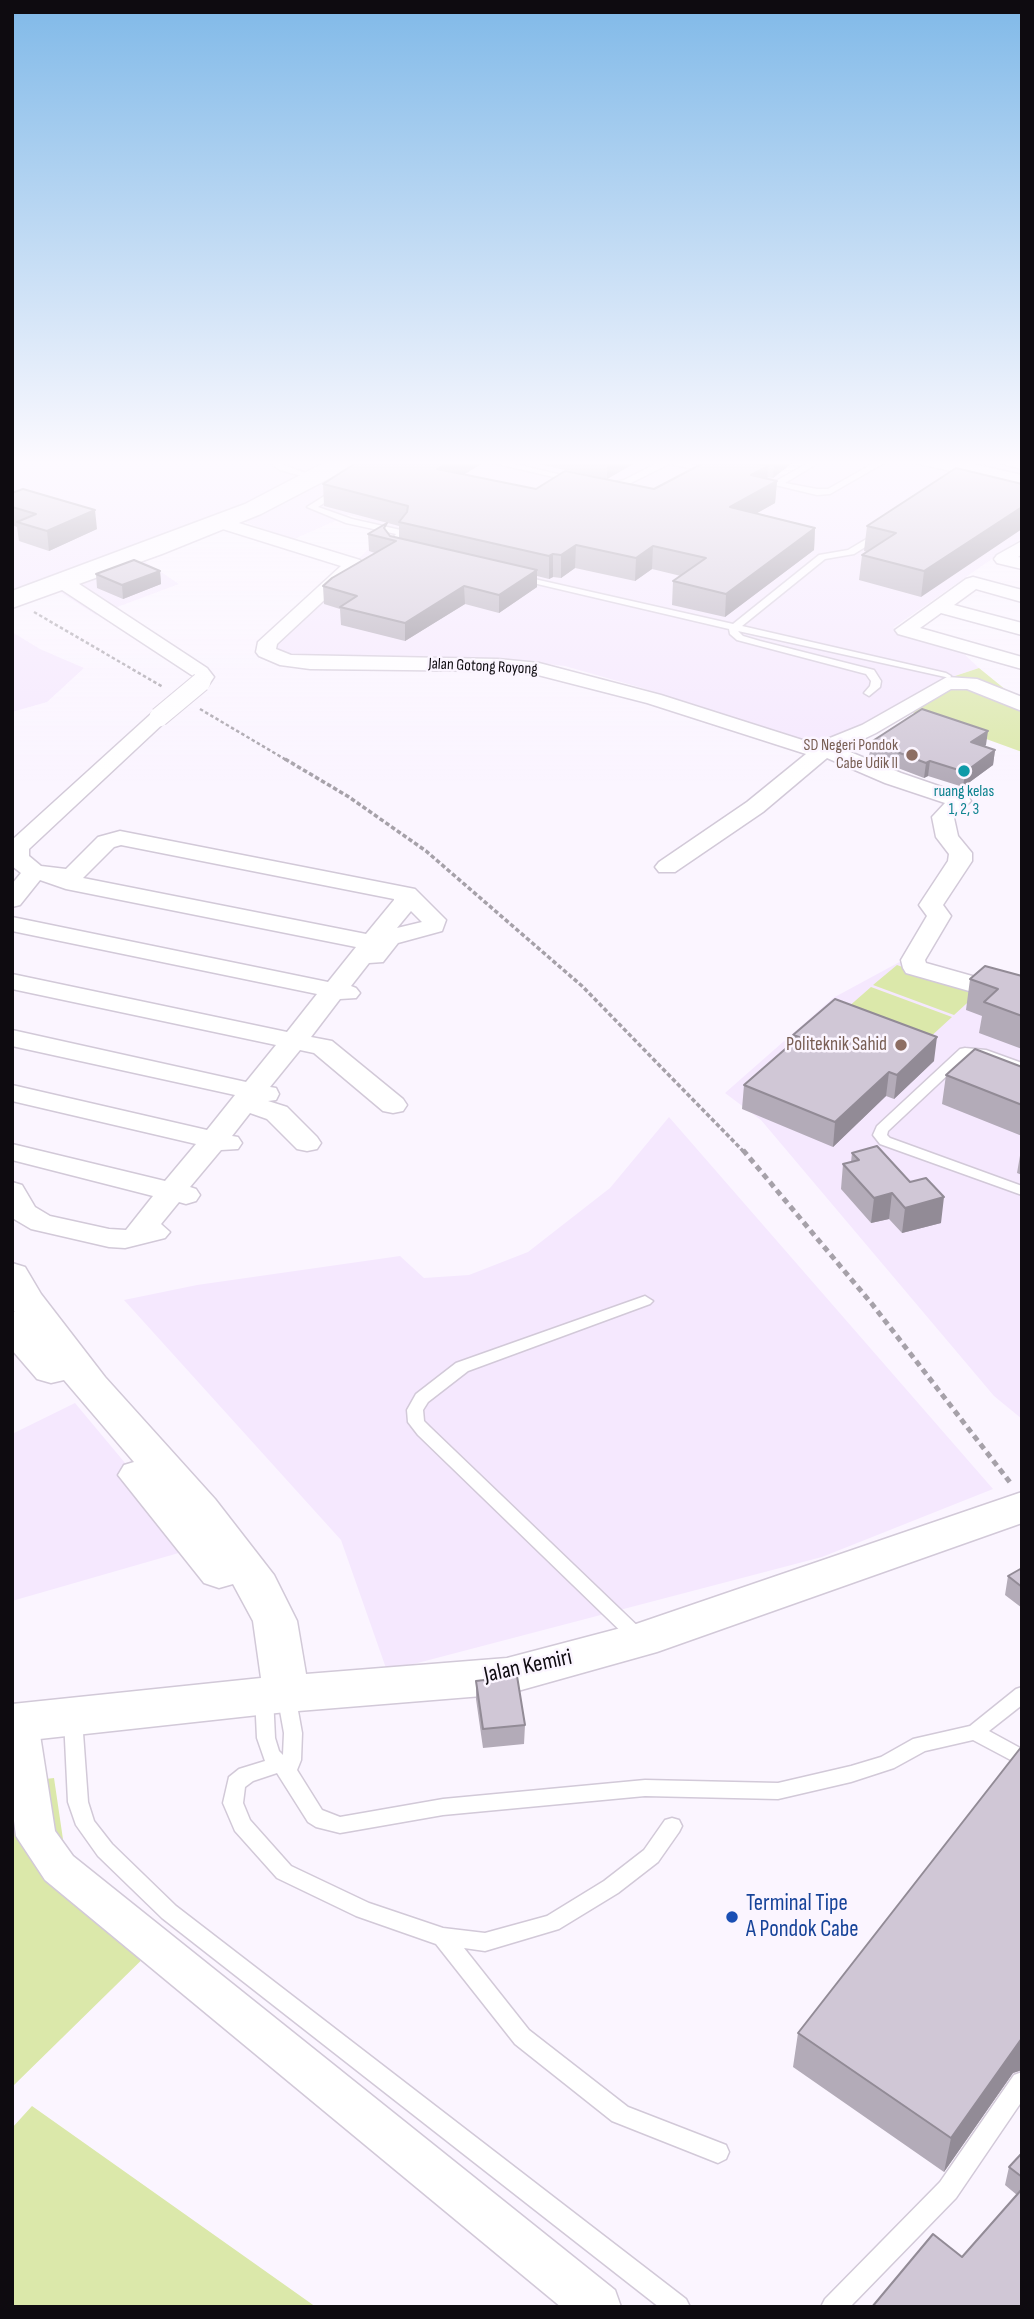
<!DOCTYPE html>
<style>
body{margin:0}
#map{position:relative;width:1034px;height:2319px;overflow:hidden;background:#fbf5ff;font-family:"Sofia Sans Condensed",sans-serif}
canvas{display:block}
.frame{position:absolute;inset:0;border:14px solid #0e0b10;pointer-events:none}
</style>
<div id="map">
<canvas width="1034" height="2319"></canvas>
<div class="frame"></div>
</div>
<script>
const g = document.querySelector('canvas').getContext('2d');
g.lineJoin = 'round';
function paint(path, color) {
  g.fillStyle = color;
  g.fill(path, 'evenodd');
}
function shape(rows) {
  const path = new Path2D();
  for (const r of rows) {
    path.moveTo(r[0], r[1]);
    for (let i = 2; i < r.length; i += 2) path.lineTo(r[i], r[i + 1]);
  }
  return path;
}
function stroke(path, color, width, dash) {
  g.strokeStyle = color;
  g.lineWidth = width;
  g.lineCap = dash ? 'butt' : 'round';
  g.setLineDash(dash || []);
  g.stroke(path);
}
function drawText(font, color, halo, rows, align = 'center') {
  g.font = font + ' "Sofia Sans Condensed",sans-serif';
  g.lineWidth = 5;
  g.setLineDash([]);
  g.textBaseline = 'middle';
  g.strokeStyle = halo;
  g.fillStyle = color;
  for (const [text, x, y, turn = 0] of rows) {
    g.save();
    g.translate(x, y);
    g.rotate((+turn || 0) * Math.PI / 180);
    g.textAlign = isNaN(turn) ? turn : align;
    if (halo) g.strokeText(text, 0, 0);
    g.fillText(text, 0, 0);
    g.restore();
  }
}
paint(shape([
 [12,459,719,459,795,478,825,459,1022,459,1022,538,893,628,961,651,979,668,940,681,872,727,819,747,642,688,565,666,497,659,324,665,263,657,367,550,408,533,349,515,292,540,221,513,125,548,179,584,96,615,55,589,12,605],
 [12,632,40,649,84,668,47,702,12,712],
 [905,959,1022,996,1022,1419,994,1396,761,1120,725,1093,833,998],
 [669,1117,993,1489,822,1557,387,1671,341,1540,124,1300,197,1285,400,1256,424,1278,469,1275,528,1252,610,1188],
 [75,1403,196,1548,12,1601,12,1434]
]), '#f5e8fe');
paint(shape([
 [979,668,1022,703,1022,752,901,708,940,681],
 [897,965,977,994,954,1015,873,985],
 [871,987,952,1017,928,1039,847,1008],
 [54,1778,65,1853,161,1941,12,2087,12,1783],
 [32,2106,316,2307,12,2307,12,2128]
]), '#dbe8aa');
const service = shape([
 [264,459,274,459,286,466,309,474,305,477,280,470,264,459],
 [476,459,493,459,579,479,575,482,476,459],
 [665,459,719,470,715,473,669,464,629,484,605,488,601,485,624,480,665,459],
 [815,459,825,459,785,483,817,489,828,489,881,459,891,459,830,494,817,495,754,480,758,477,776,481,815,459],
 [983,459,999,459,1022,464,1022,469,983,459],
 [337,488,344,490,318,507,352,519,405,531,406,533,395,547,388,545,396,534,346,523,307,507,337,488],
 [880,531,884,534,883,536,854,554,825,559,742,626,946,673,951,676,950,678,738,631,743,636,760,641,874,670,881,681,880,687,869,696,864,693,870,686,871,681,866,674,737,640,730,634,729,629,516,579,521,576,733,624,819,555,848,550,880,531],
 [965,1048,986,1050,1022,1063,1022,1072,979,1057,968,1056,888,1131,887,1135,890,1138,1022,1186,1022,1195,880,1144,873,1135,877,1126,960,1049,965,1048],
 [645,1296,653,1301,650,1304,468,1371,428,1402,423,1410,424,1421,430,1427,646,1634,649,1639,646,1644,640,1646,634,1644,418,1435,408,1422,407,1410,416,1394,456,1363,645,1296],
 [286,1687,292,1689,295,1694,302,1733,301,1760,297,1770,322,1810,340,1817,443,1799,645,1780,778,1783,851,1766,881,1757,913,1739,970,1726,1016,1689,1022,1687,1022,1705,989,1731,1022,1749,1022,1766,973,1740,925,1751,894,1768,851,1782,778,1799,645,1796,443,1815,340,1833,316,1827,308,1822,277,1773,253,1781,245,1787,243,1803,250,1820,291,1866,369,1903,443,1928,485,1933,547,1916,604,1881,644,1850,665,1820,672,1818,679,1820,682,1826,679,1832,658,1862,618,1893,559,1929,485,1951,464,1948,529,2030,628,2107,726,2145,729,2152,726,2159,718,2163,612,2121,515,2044,436,1944,356,1916,277,1878,235,1831,223,1803,229,1777,239,1769,265,1761,257,1738,255,1696,257,1691,264,1689,271,1691,273,1696,275,1738,279,1751,283,1755,284,1733,277,1694,280,1689,286,1687],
 [73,1712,80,1714,82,1719,88,1802,94,1821,112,1844,176,1906,686,2299,690,2307,659,2307,162,1918,98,1856,76,1825,68,1802,64,1719,66,1714,73,1712],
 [1022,2072,1022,2101,956,2198,850,2307,821,2307,825,2299,940,2182,1014,2075,1022,2072]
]);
const minor = shape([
 [219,517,360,560,363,564,277,644,276,649,291,655,498,659,539,663,661,695,815,744,862,725,947,677,977,679,1022,697,1022,711,967,689,951,689,876,733,843,749,901,773,968,796,971,801,954,818,958,836,972,853,972,861,943,905,951,916,925,960,926,963,1022,990,1022,1006,906,973,903,968,901,960,927,916,919,905,948,861,949,854,936,837,932,817,945,803,885,783,827,758,763,812,675,872,659,872,655,867,659,862,747,802,806,754,647,703,538,675,498,671,310,669,280,665,259,656,256,652,258,642,341,566,213,526,210,522,213,518,219,517],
 [1022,541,1022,554,1018,557,1022,558,1022,569,997,563,994,559,997,555,1022,541],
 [63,576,70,578,207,668,214,677,208,686,194,686,191,682,193,676,56,586,54,582,56,578,63,576],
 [973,577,1022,590,1022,602,976,589,954,605,1022,623,1022,635,941,613,920,628,1022,657,1022,669,898,634,895,630,966,579,973,577],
 [159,711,166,713,169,717,166,721,29,849,29,856,41,866,66,869,98,837,120,831,415,889,446,920,442,931,398,943,383,962,369,963,351,986,356,988,360,993,356,998,340,999,311,1037,332,1041,403,1099,407,1105,403,1111,393,1113,383,1111,314,1053,300,1050,270,1087,276,1088,279,1094,276,1100,268,1101,287,1107,317,1137,321,1143,317,1149,307,1151,297,1149,267,1119,250,1113,232,1136,238,1137,242,1143,238,1149,221,1150,190,1187,196,1189,200,1195,196,1201,186,1204,179,1202,161,1224,170,1232,165,1238,125,1248,109,1247,31,1229,14,1219,12,1182,22,1185,35,1207,50,1216,109,1229,126,1230,153,1196,12,1160,12,1144,165,1181,196,1144,12,1101,12,1085,207,1130,235,1095,12,1046,12,1030,246,1082,276,1045,12,989,12,974,287,1032,317,994,12,931,12,917,328,982,356,947,66,889,40,880,20,905,12,907,12,884,21,873,12,866,12,840,152,713,159,711],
 [121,845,394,899,394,900,366,934,83,878,114,847,121,845],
 [411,911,422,922,397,928,411,911],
 [19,1707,32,1711,38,1722,55,1831,73,1856,615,2290,621,2307,561,2307,45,1880,16,1836,12,1806,12,1709,19,1707]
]);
const tertiary = shape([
 [912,459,951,459,1022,475,1022,487,915,463,912,459],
 [12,1263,25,1267,41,1294,105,1377,215,1499,274,1575,297,1621,306,1674,507,1658,636,1624,1022,1492,1022,1523,657,1652,507,1694,286,1712,12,1742,12,1704,261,1678,253,1621,233,1584,219,1588,204,1583,118,1475,124,1465,134,1462,64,1380,51,1383,37,1379,12,1350,12,1311,15,1312,12,1309,12,1263]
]);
const trunk = shape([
 [331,459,360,459,357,464,261,514,162,554,12,608,12,591,245,504,331,459]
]);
stroke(service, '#d2c9d8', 3);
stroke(minor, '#d2c9d8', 3);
stroke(tertiary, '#d2c9d8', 3);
stroke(trunk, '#d2c9d8', 3);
stroke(shape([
 [34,612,163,687],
 [200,709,288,761]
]), '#a6a1a9', 2.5, [3.5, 2.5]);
stroke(shape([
 [285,759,349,797,426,851,582,986,744,1152]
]), '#a6a1a9', 3.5, [4.5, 2.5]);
stroke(shape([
 [743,1150,872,1304,1012,1485]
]), '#a6a1a9', 5, [6, 4.5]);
paint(service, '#fff');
paint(minor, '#fff');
paint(tertiary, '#fff');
paint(trunk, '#fff');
const minorBridge = shape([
 [159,717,201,682]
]);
stroke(minorBridge, '#d2c9d8', 21, []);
stroke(minorBridge, '#fff', 19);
paint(shape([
 [362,459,483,459,483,463,465,474,536,489,654,489,711,459,797,459,773,478,767,477,767,479,777,481,775,503,757,513,815,528,814,550,725,617,672,605,673,581,681,576,652,569,635,581,575,568,561,578,553,577,549,579,537,576,537,587,499,613,465,604,405,641,341,625,340,609,324,604,323,586,375,553,369,551,368,534,387,533,390,536,399,538,399,526,324,506,323,484],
 [515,459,642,459,607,479],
 [956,468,921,597,859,580,862,555,867,552,864,551,867,526],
 [12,493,97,529,49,551,19,541,17,527,12,525],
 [160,571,161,584,123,599,97,588,96,574],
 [871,742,986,745,984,747,995,750,993,765,963,787,928,776,924,778,869,757],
 [1022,976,1022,1049,979,1033,982,1016,966,1010,970,979],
 [793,1035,934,1061,894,1099,886,1096,833,1147,742,1109,744,1085,793,1043],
 [1022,1067,1022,1136,942,1104,946,1075],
 [1022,1144,1022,1175,1017,1173],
 [852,1153,941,1223,902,1233,889,1219,871,1223,841,1189,843,1164,851,1162],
 [1022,1568,1022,1608,1005,1595,1008,1576],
 [476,1681,525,1725,524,1744,483,1748,476,1699],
 [1022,1746,1022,2070,1013,2073,944,2172,793,2067,798,2033],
 [1022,2153,1022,2307,962,2257,1017,2195,1005,2185,1009,2167]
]), '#b3abb8');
paint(shape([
 [454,459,483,459,483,463,438,490,437,469],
 [607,459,642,459,607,479],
 [782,459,797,459,773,478,774,465],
 [768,466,767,487,777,481,775,503,729,529,730,507,751,475],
 [1022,507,1022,529,921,597,924,571],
 [95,510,97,529,49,551,47,531],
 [815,528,814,550,725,617,726,594],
 [576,545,575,568,561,578,561,555],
 [653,546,652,569,635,581,636,558],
 [553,554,553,577,549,579,549,556],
 [537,570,537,587,499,613,499,595],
 [160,571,161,584,123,599,122,585],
 [464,586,465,604,405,641,405,623],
 [988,731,986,745,969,757,971,742],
 [995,750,993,765,963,787,965,772],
 [930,761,928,776,924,778,926,763],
 [937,1037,934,1061,894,1099,897,1075],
 [889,1072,886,1096,833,1147,835,1122],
 [892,1193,889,1219,871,1223,874,1198],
 [944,1197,941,1223,902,1233,905,1208],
 [1022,2038,1022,2070,1013,2073,944,2172,951,2138]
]), '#928b96');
const building = shape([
 [362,459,454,459,437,469,536,489,565,471,654,489,711,459,737,459,768,466,751,475,777,481,730,507,815,528,726,594,673,581,706,558,653,546,636,558,576,545,561,555,553,554,549,556,399,522,407,512,408,506,323,484,362,459],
 [743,459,782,459,774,465,743,459],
 [956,468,1022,484,1022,507,924,571,862,555,896,533,867,526,956,468],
 [23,489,95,510,47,531,17,522,36,514,12,507,12,493,23,489],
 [387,523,384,528,390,536,537,570,499,595,464,586,405,623,340,607,357,596,323,586,332,578,396,541,368,534,387,523],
 [134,560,160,571,122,585,96,574,134,560],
 [922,709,988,731,971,742,995,750,965,772,930,761,926,763,871,742,922,709],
 [985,966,1022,976,1022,1016,984,1002,998,989,970,979,985,966],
 [835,999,937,1037,897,1075,889,1072,835,1122,744,1085,799,1037,793,1035,835,999],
 [975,1049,1022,1067,1022,1105,946,1075,975,1049],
 [877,1146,910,1182,926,1178,944,1197,905,1208,892,1193,874,1198,843,1164,859,1160,852,1153,877,1146],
 [1022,1568,1022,1587,1008,1576,1022,1568],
 [517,1676,525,1725,483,1729,476,1681,517,1676],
 [1022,1746,1022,2038,951,2138,798,2033,1022,1746],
 [1022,2153,1022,2177,1009,2167,1022,2153],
 [1022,2189,1022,2307,872,2307,933,2234,962,2257,1022,2189]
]);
paint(building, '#d0c7d6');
stroke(building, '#928b96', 2);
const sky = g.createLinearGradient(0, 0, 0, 784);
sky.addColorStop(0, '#80b9e8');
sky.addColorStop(0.59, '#fdfaff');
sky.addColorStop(1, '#fdfaff00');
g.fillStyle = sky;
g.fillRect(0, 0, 1034, 784);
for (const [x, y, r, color] of [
 [912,755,7,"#8d6e63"],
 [964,771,7,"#0f9aa8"],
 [901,1045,7,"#8d6e63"],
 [732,1917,7,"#1a4fb4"]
]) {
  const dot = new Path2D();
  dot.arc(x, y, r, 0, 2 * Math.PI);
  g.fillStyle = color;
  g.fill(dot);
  stroke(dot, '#fbf5ff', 2.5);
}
drawText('16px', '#0e0b10', '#fbf5ff', [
 ["Jalan Gotong Royong",483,667,3]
]);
drawText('16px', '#785e54', '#fbf5ff', [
 ["SD Negeri Pondok",898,746],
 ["Cabe Udik II",898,764]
], 'right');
drawText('16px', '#0d838f', '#fbf5ff', [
 ["ruang kelas",964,792],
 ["1, 2, 3",964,810]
]);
drawText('19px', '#785e54', '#fbf5ff', [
 ["Politeknik Sahid",887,1045]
], 'right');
drawText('23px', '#0e0b10', '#fbf5ff', [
 ["Jalan Kemiri",528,1667,-12]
]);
drawText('23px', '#164399', '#fbf5ff', [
 ["Terminal Tipe",746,1904],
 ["A Pondok Cabe",746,1930]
], 'left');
</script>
